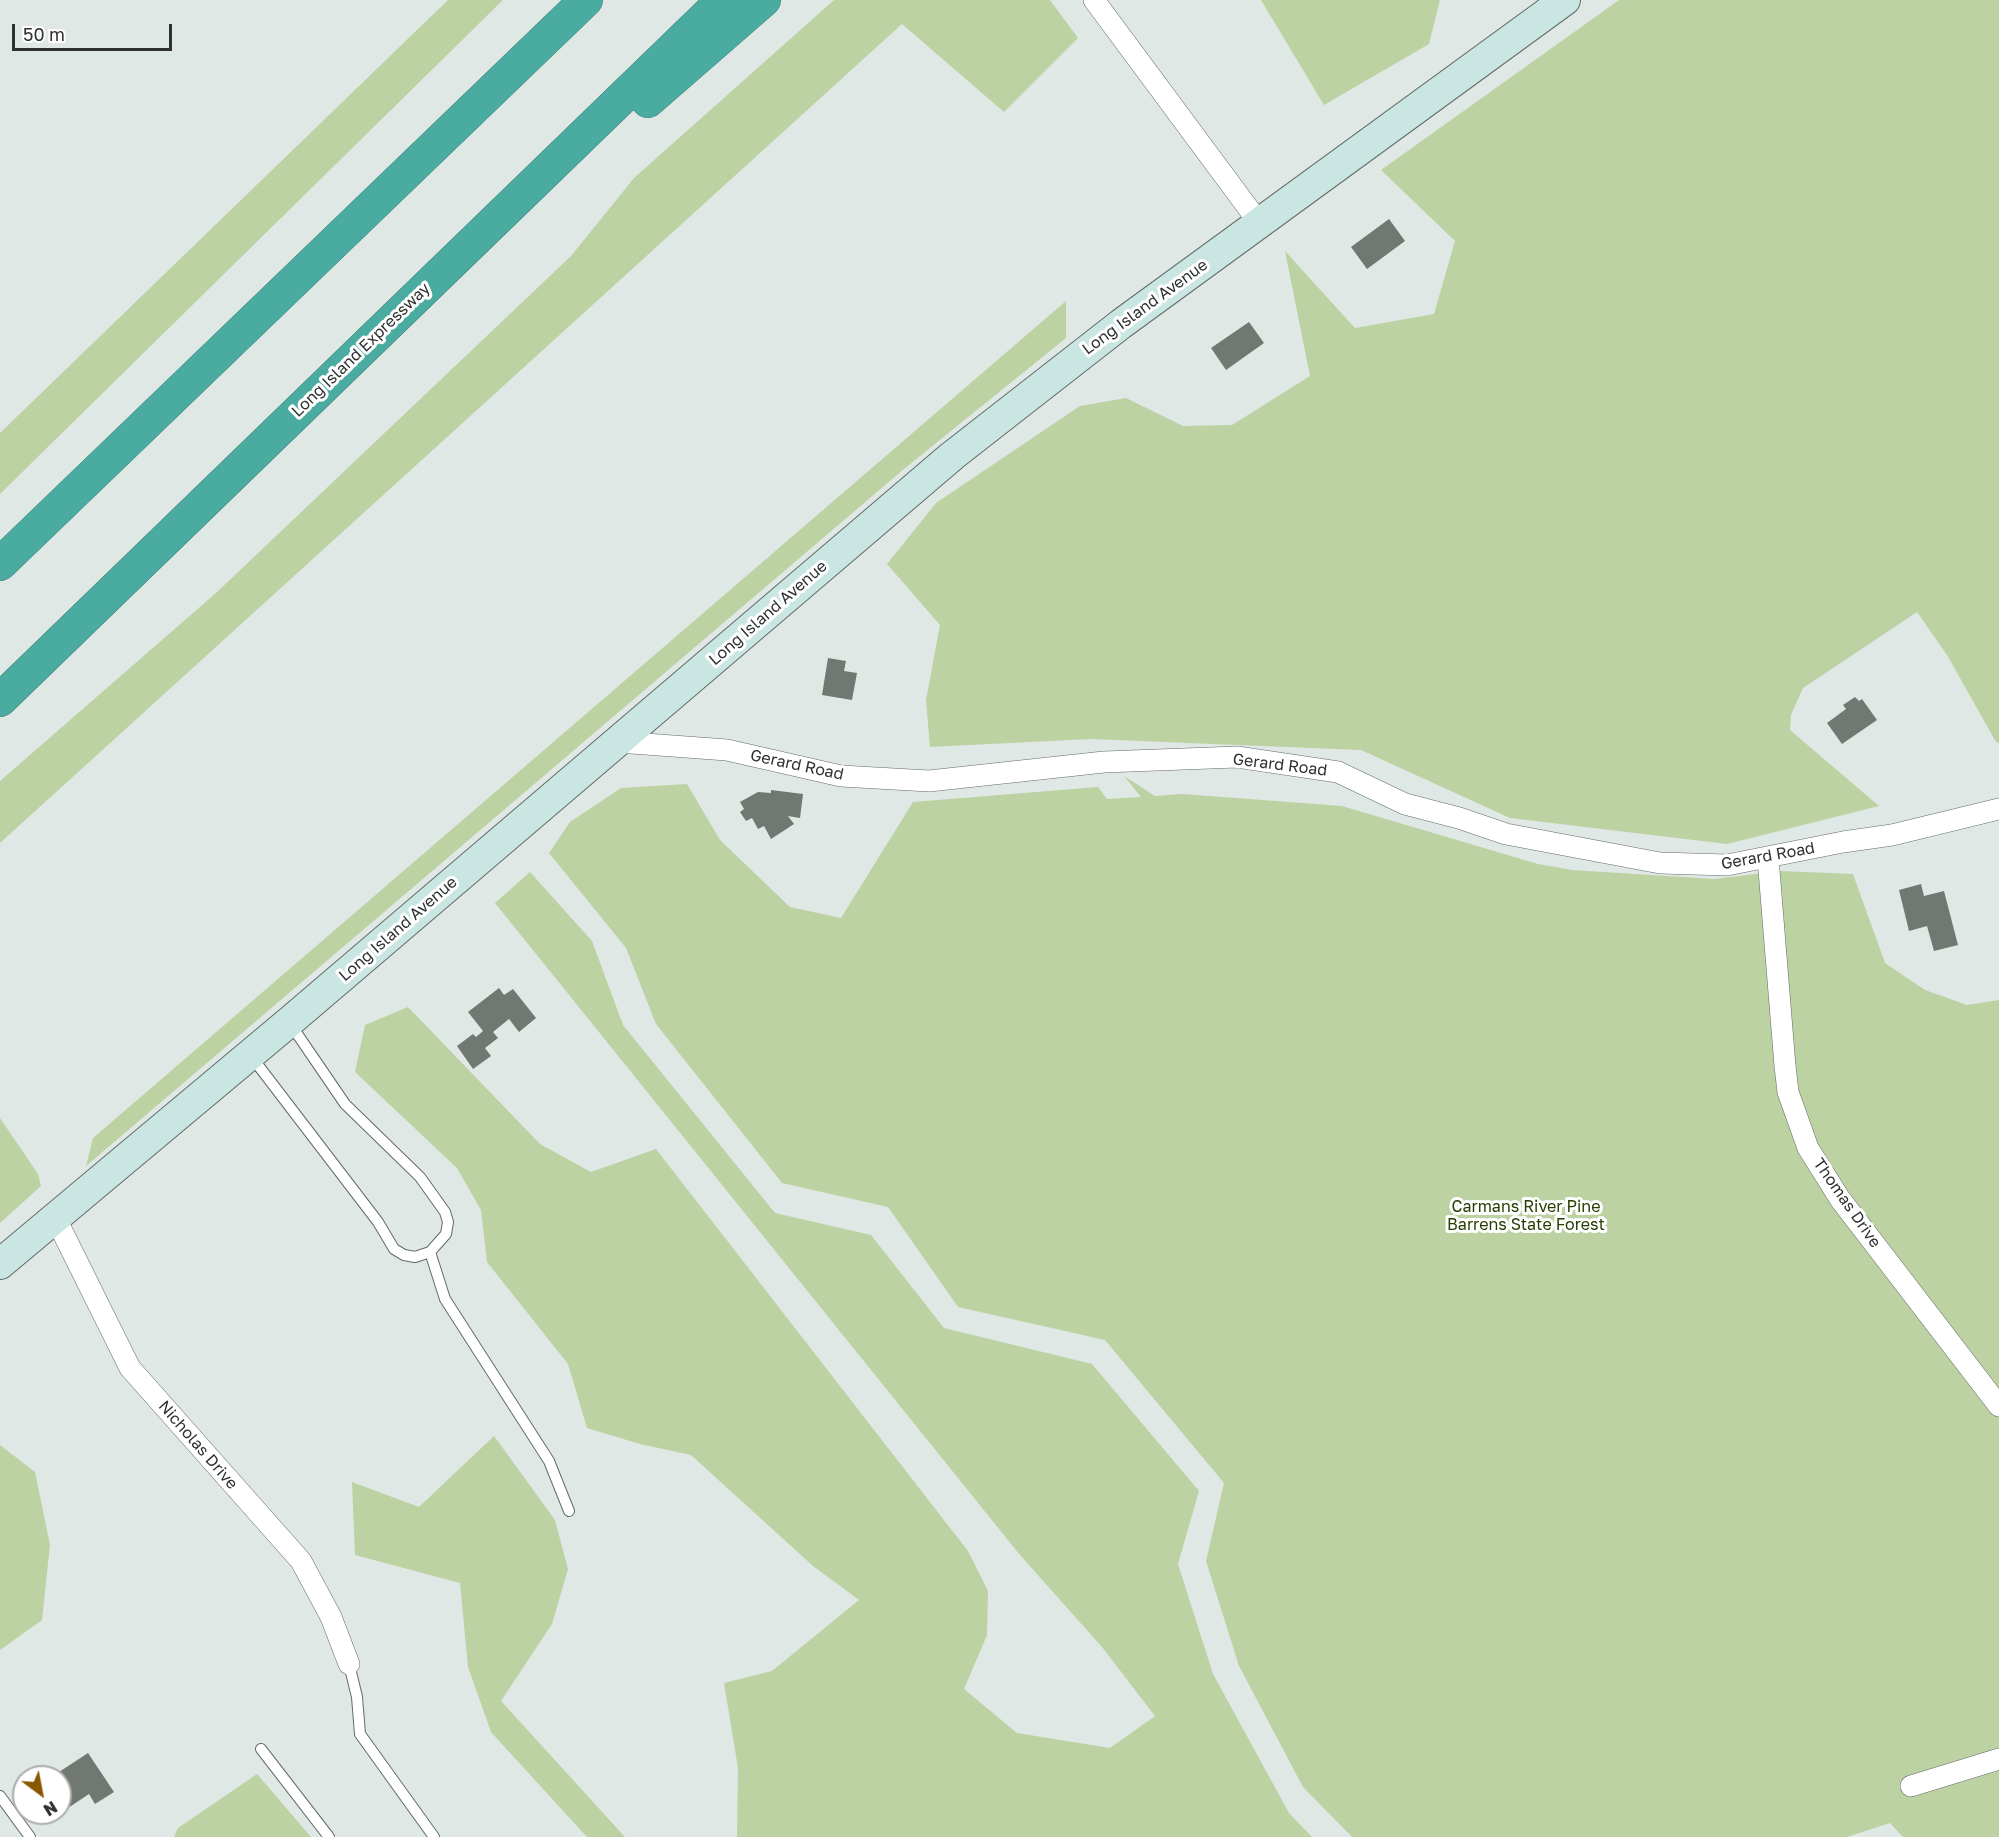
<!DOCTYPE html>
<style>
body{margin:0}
#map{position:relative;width:1999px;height:1837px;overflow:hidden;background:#dfe8e4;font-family:"Golos Text",sans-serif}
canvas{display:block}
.north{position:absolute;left:12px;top:1765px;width:60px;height:60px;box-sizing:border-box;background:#fff;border:2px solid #abadac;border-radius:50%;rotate:148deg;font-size:16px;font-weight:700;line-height:24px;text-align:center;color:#2e3130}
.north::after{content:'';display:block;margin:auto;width:21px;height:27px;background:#895700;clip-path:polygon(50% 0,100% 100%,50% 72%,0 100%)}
.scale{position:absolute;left:12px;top:24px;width:160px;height:27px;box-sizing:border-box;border:3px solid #2e3130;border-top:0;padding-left:8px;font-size:18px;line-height:21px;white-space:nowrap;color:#2e3130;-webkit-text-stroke:4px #fff;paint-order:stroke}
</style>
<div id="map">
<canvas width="1999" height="1837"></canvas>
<div class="north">N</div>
<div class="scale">50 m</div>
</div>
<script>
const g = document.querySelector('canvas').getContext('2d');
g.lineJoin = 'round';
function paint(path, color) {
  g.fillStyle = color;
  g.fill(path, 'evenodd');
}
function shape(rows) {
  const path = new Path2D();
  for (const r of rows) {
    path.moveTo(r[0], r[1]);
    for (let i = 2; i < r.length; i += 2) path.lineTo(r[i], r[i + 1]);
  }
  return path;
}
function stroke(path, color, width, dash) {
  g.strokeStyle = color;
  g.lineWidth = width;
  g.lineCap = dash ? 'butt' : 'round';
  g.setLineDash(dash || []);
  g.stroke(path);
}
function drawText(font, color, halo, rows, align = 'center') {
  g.font = font + ' "Golos Text",sans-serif';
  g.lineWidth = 6;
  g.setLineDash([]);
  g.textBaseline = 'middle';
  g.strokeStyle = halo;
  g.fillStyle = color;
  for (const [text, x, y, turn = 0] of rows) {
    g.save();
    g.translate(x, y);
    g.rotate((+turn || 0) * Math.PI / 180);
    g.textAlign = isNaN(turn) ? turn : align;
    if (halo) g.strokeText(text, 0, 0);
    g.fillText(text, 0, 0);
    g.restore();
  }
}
paint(shape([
 [448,0,503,0,0,494,0,433],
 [834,0,1050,0,1078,38,1004,112,902,24,0,843,0,781,216,593,571,256,634,178],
 [1261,0,1440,0,1429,44,1324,105],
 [1619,0,1999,0,1999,743,1996,742,1947,655,1917,612,1803,688,1791,715,1790,730,1879,806,1727,844,1510,818,1361,750,1090,739,930,747,926,700,940,625,887,564,936,503,1080,406,1126,398,1183,426,1232,425,1310,376,1285,251,1355,328,1434,314,1455,241,1381,170],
 [1066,301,1066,338,904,469,86,1166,93,1138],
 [1124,776,1155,796,1182,794,1342,806,1538,864,1572,870,1714,879,1780,871,1853,874,1885,963,1925,990,1967,1005,1999,1000,1999,1837,1903,1837,1890,1823,1847,1837,1352,1837,1303,1787,1239,1666,1206,1561,1224,1483,1105,1340,958,1307,888,1207,782,1183,656,1024,626,948,549,853,570,822,621,788,687,784,720,840,790,907,841,918,913,802,1098,787,1107,799,1141,797],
 [530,872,592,941,623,1025,775,1213,871,1235,944,1328,1092,1364,1199,1491,1178,1564,1213,1674,1289,1813,1312,1837,737,1837,738,1768,724,1683,772,1671,859,1600,813,1566,691,1455,640,1444,587,1428,568,1364,487,1262,481,1210,457,1168,355,1072,365,1025,408,1007,540,1144,591,1172,656,1149,968,1551,988,1591,987,1635,964,1689,1017,1733,1110,1748,1155,1716,1102,1647,1020,1555,495,903],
 [0,1118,38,1174,41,1186,0,1223],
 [494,1436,555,1520,568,1569,552,1624,501,1701,625,1837,587,1837,491,1732,468,1667,460,1583,355,1555,352,1482,419,1507],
 [0,1445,35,1472,50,1545,42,1620,0,1650],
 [257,1774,311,1837,174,1837,178,1828]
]), '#bcd2a3');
paint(shape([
 [1389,219,1405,241,1367,269,1351,247],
 [1249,322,1264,343,1226,370,1211,348],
 [828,658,846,661,844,671,857,673,852,700,822,695],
 [1855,697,1859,701,1862,699,1877,720,1842,744,1827,723,1846,709,1843,705],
 [771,790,803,794,800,818,788,816,794,824,771,839,764,826,758,829,752,818,746,821,740,812,744,809,740,802,758,792,771,793],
 [1921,884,1924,896,1944,891,1958,945,1934,951,1927,926,1909,931,1899,890],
 [499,988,504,995,513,989,536,1018,519,1032,509,1019,493,1032,498,1038,485,1048,491,1056,473,1069,457,1046,473,1034,476,1037,483,1031,468,1012],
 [88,1753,114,1792,95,1804,89,1794,65,1810,60,1803,60,1786,62,1785,60,1777,56,1774]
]), '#717771');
const lane = shape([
 [251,1056,378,1222,394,1249,404,1255,415,1257,430,1252,446,1234,448,1222,445,1212,420,1177,345,1104,289,1022],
 [430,1252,445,1299,549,1461,569,1511],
 [349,1664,357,1697,360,1734,434,1837],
 [261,1749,329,1837],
 [0,1796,30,1837]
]);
const street = shape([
 [1094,0,1260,224],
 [618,742,727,750,841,776,929,781,1104,762,1237,757,1338,772,1405,804,1459,818,1506,834,1660,863,1727,865,1843,842,1892,835,1999,809],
 [1768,858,1785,1066,1788,1092,1808,1148,1840,1199,1999,1406],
 [56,1219,130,1368,301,1561,331,1617,349,1664],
 [1911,1786,1999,1759]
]);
const secondary = shape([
 [0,1264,289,1022,952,456,1121,324,1565,0]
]);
const highway = shape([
 [648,101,764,0],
 [0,564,586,0],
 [0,700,723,0]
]);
stroke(lane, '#636b67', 12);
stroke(street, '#636b67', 22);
stroke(secondary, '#636b67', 32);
stroke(highway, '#408179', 34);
stroke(lane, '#fff', 10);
stroke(street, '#fff', 21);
stroke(secondary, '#c9e6e3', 30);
stroke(highway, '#4aaca1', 33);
drawText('16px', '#2e3130', '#fff', [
 ["Long Island Avenue",1145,307,-36],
 ["Long Island Expressway",361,350,-44],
 ["Long Island Avenue",768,613,-41],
 ["Gerard Road",797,765,12],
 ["Gerard Road",1280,765,7],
 ["Gerard Road",1768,856,-10],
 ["Long Island Avenue",398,929,-41],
 ["Thomas Drive",1847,1203,55],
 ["Nicholas Drive",198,1445,49]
]);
drawText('16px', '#283d02', '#fff', [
 ["Carmans River Pine",1526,1207],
 ["Barrens State Forest",1526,1225]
]);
</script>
